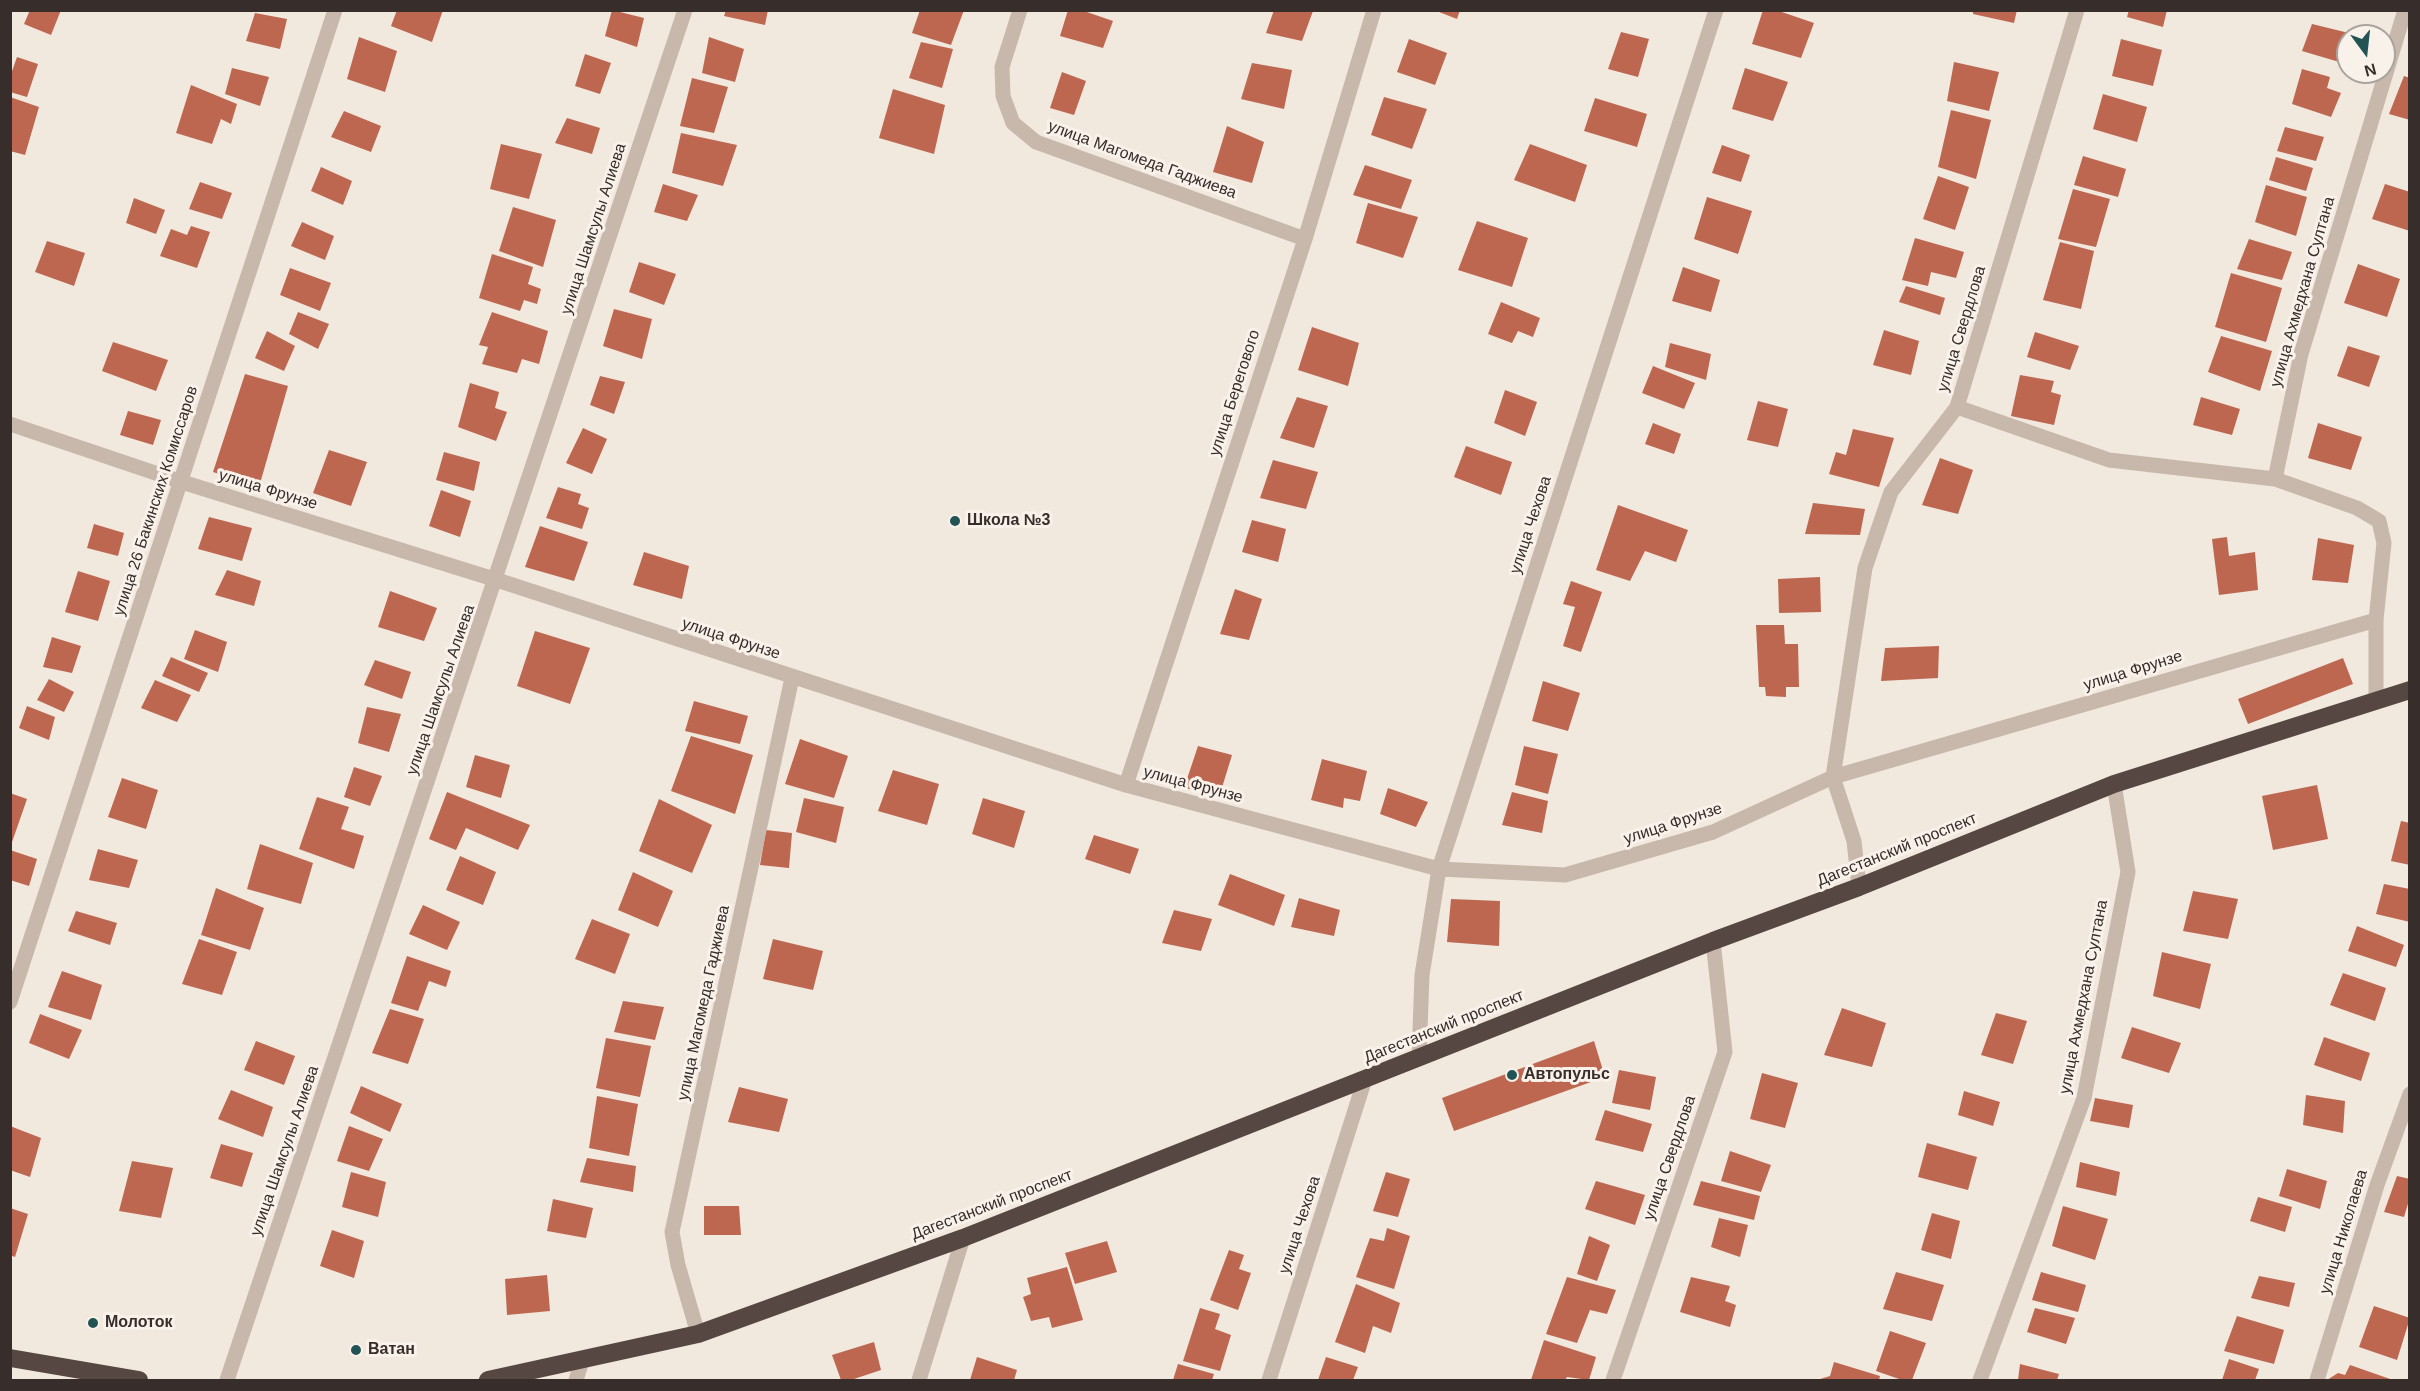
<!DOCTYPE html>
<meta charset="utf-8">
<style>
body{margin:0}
#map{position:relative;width:2420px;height:1391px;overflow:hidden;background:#f1e8de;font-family:Arial,sans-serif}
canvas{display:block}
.frame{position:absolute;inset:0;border:12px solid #372d2a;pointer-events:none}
.north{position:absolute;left:2336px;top:24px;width:60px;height:60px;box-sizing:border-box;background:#f9f2eb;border:2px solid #aba39e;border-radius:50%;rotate:165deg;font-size:16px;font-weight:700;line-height:24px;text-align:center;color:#372d2a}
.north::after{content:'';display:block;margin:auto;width:21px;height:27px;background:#225355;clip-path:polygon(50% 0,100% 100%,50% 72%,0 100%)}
</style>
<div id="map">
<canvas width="2420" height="1391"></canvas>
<div class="frame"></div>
<div class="north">N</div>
</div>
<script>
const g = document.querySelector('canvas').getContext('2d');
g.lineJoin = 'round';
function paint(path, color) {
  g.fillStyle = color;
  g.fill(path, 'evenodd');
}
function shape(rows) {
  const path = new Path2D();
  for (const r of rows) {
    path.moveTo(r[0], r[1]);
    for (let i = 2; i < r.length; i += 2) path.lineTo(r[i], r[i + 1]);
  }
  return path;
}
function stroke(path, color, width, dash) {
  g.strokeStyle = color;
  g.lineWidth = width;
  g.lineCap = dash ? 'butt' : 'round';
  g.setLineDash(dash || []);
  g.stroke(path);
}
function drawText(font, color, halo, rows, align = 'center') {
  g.font = font + ' Arial,sans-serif';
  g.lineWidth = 6;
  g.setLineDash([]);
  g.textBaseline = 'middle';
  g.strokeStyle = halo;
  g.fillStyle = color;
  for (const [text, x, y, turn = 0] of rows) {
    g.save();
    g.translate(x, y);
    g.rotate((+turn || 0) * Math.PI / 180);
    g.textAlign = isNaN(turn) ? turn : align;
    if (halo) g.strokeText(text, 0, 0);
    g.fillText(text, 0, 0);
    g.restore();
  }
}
paint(shape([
 [30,10,61,10,51,35,24,24],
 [397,10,443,10,432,42,391,26],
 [612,10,644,18,637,47,605,36],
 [726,10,768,10,765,25,724,16],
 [920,10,964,10,951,45,912,33],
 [1068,10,1081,10,1113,21,1103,48,1060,36],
 [1274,10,1313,11,1302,41,1266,33],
 [1434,10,1460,10,1457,19],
 [1763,10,1776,10,1814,23,1801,58,1752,44],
 [1973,10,2017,10,2014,23,1973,14],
 [2129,10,2167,10,2163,27,2127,17],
 [255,13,287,19,280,49,246,41],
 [2312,24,2357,35,2348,36,2346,64,2302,51],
 [1621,32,1649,39,1638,77,1608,69],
 [359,37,397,51,385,92,347,79],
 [709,37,744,49,735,82,702,73],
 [1409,39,1447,53,1435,85,1397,72],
 [2121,39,2162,50,2153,86,2112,76],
 [921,42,953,49,942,88,909,78],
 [585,54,611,63,600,94,575,86],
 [17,57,38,64,27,97,10,92,10,77],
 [1954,62,1999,72,1989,111,1947,101],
 [1252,63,1292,70,1284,109,1241,99],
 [232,68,269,77,260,106,225,94],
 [1745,68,1788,82,1773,121,1732,109],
 [2302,69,2330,77,2327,88,2341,93,2331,117,2292,104],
 [1062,72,1086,81,1074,115,1050,108],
 [2404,76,2410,78,2410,120,2389,114],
 [692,78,728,87,714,133,680,126],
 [191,85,237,104,231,124,221,119,212,144,176,133],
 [893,89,945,105,934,154,879,138],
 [2103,94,2147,107,2137,142,2093,129],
 [10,97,39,107,25,155,10,151],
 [1384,97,1427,109,1412,149,1371,135],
 [1595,98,1647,114,1637,147,1584,131],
 [1951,110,1991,120,1976,179,1938,167],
 [344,111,381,126,371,152,331,137],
 [567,118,600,128,592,154,555,143],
 [1227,126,1264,142,1252,183,1213,172],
 [2285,127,2324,137,2316,161,2277,151],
 [681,133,737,145,723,186,672,173],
 [501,144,542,154,529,199,490,189],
 [1530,144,1587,165,1575,202,1514,180],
 [1722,145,1750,155,1741,182,1712,173],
 [2083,156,2126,169,2118,197,2074,185],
 [2276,157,2313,168,2306,191,2269,180],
 [1365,165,1412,180,1401,209,1353,195],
 [321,167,352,181,343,205,311,191],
 [1938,176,1969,187,1955,230,1923,219],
 [200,182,232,193,222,219,189,209],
 [663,184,698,195,687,221,654,212],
 [2385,184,2410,192,2410,231,2372,219],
 [2266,185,2307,197,2296,236,2255,222],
 [2073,189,2110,199,2096,247,2058,239],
 [1707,197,1752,211,1738,254,1694,239],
 [134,198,165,210,156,234,126,223],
 [1368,203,1418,217,1403,258,1356,243],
 [513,207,556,220,543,267,499,251],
 [1477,221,1528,238,1512,287,1458,270],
 [302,222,334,236,325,260,291,246],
 [191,226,210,232,197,268,160,256,171,229,187,235],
 [1915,238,1964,252,1956,278,1931,272,1928,286,1902,280],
 [2249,239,2292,252,2282,280,2237,269],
 [47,241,85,253,74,286,35,272],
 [2060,242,2094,251,2081,309,2043,300],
 [492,254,533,267,528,284,541,289,537,304,524,300,520,311,479,298],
 [639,262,676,274,664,305,629,292],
 [2358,264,2400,279,2387,317,2344,303],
 [1683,267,1720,280,1711,312,1672,301],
 [290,268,331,283,320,311,280,295],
 [2231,273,2282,288,2266,342,2215,327],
 [1906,286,1945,298,1940,315,1899,302],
 [1501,302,1540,318,1533,337,1518,331,1512,343,1488,334],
 [614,309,652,319,642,359,603,346],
 [298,312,329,324,318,349,289,334],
 [492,312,548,331,539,364,522,359,517,373,482,364,488,347,479,345],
 [1312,327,1359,343,1348,386,1298,370],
 [1884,330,1919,341,1911,375,1873,365],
 [267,331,295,346,284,371,255,358],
 [2035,332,2079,346,2070,370,2027,357],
 [2221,336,2272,351,2260,391,2208,372],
 [113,342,168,360,156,391,102,371],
 [1670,343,1711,354,1706,380,1665,367],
 [2348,346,2380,356,2369,387,2337,376],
 [1653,366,1695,383,1684,409,1642,393],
 [245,374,288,386,259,487,213,472],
 [2020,375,2054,381,2051,392,2061,395,2054,425,2011,416],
 [600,376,625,382,614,414,590,405],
 [470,383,499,392,495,408,507,412,496,441,458,427],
 [1505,390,1537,402,1525,436,1494,423],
 [1297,397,1328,406,1314,448,1280,438],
 [2201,397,2240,409,2232,435,2193,425],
 [1758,401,1788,409,1778,447,1747,440],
 [128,411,161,420,153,445,120,435],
 [1653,423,1681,434,1674,454,1645,444],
 [2318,423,2362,437,2351,470,2308,458],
 [583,428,607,439,592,474,566,463],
 [1853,429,1894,438,1879,487,1829,474,1836,452,1846,455],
 [1466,446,1512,462,1501,495,1454,477],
 [329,450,367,462,351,506,313,493],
 [444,452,480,462,474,491,436,480],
 [1940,458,1973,470,1958,514,1922,505],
 [1273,460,1318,472,1306,509,1260,498],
 [558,487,581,494,578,504,589,508,582,529,546,518],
 [441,490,471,501,460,537,429,526],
 [1813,503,1865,509,1860,535,1805,534],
 [1618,505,1688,530,1676,562,1645,551,1630,581,1596,570],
 [209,517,252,528,242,561,198,549],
 [1252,520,1286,529,1278,562,1242,552],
 [94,524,124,533,118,556,87,548],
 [540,526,588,542,574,581,525,567],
 [2227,537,2229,556,2255,552,2258,590,2219,595,2212,539],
 [2318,538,2354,545,2348,583,2312,580],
 [644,552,689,566,682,599,633,585],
 [227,570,261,581,254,606,215,595],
 [78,571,110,581,98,621,65,612],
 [1820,577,1821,612,1779,613,1778,579],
 [1571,581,1602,592,1581,652,1563,646,1575,607,1563,604],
 [1235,589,1262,599,1249,640,1220,634],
 [390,591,437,608,424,641,378,627],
 [1756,625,1784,625,1785,644,1798,644,1799,687,1786,687,1786,697,1766,696,1765,687,1759,687],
 [195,630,227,642,218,672,184,659],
 [535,631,590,648,570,704,517,686],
 [52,637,81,646,72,673,43,667],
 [1939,646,1938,678,1881,681,1885,648],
 [171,657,208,673,199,692,162,676],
 [2343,658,2353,684,2248,724,2238,699],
 [375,660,411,672,402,699,364,685],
 [49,679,74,692,64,712,37,700],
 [155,680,191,695,177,722,141,708],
 [1543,681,1580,693,1568,731,1532,721],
 [694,701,748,716,740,744,685,731],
 [27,706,55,717,49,740,19,728],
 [367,707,401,714,389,752,358,743],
 [691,736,753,755,735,814,671,791],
 [800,739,848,756,834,798,785,784],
 [1198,746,1232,755,1220,794,1184,788],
 [1524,746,1558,754,1548,794,1515,785],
 [475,755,510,765,501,798,466,787],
 [1322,759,1367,771,1360,801,1344,798,1343,808,1311,800],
 [354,767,382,776,370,806,344,797],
 [893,770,939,784,927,825,878,811],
 [122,778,158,790,146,829,108,817],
 [2317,785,2328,839,2273,850,2262,796],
 [1388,788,1428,802,1416,827,1380,814],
 [447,792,530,825,518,850,466,828,456,850,429,839],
 [1512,792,1548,801,1542,833,1502,825],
 [10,793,27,799,11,845,10,845],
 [317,797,349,807,341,829,364,836,354,869,299,849],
 [804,798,844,807,836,843,796,832],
 [983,798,1025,811,1014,848,972,834],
 [659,799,712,825,692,873,639,851],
 [2401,821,2410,823,2410,865,2391,861],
 [766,830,792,833,789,868,760,865],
 [1094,835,1139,849,1130,874,1085,859],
 [260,844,313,863,301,904,247,889],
 [98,849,138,860,129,888,89,880],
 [10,850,37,859,29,886,10,880],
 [460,856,496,872,483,905,446,890],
 [633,872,673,891,658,927,618,910],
 [1230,874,1285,895,1274,926,1218,905],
 [2384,884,2410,889,2410,922,2376,914],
 [216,888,264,908,250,950,201,935],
 [2193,891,2238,899,2228,939,2183,931],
 [1299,898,1340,910,1334,936,1291,927],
 [1451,899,1500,901,1499,946,1447,942],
 [423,905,460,922,447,950,409,934],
 [1174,910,1212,919,1201,951,1162,943],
 [76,911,117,923,110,945,68,931],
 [592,919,630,934,615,974,575,959],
 [2357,926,2404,945,2396,967,2348,951],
 [199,939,237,952,222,995,182,984],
 [773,939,823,951,813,990,763,979],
 [2162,952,2211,964,2200,1009,2153,996],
 [407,956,451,971,446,987,429,981,418,1011,391,1003],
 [62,971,102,985,91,1020,48,1007],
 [2343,973,2386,988,2375,1021,2330,1005],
 [623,1001,664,1007,655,1040,614,1032],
 [1842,1008,1886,1023,1872,1067,1824,1055],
 [390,1009,424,1019,408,1064,372,1053],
 [1996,1013,2027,1021,2013,1064,1981,1055],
 [40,1014,82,1030,69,1059,29,1043],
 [2132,1027,2181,1043,2169,1073,2121,1058],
 [2324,1037,2370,1053,2361,1081,2314,1065],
 [606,1038,651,1046,640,1097,596,1088],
 [256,1041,295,1056,284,1085,244,1070],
 [1594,1041,1605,1077,1454,1131,1442,1098],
 [1619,1070,1656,1077,1650,1110,1612,1103],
 [1762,1073,1798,1083,1785,1128,1750,1119],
 [361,1086,402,1104,390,1132,350,1113],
 [739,1087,788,1099,779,1132,728,1122],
 [231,1090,273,1107,263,1137,218,1119],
 [1964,1091,2000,1102,1993,1126,1958,1115],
 [2306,1095,2345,1101,2343,1133,2303,1125],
 [597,1096,638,1104,629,1156,589,1148],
 [2095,1098,2133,1105,2129,1128,2090,1121],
 [1605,1110,1652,1124,1643,1152,1595,1140],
 [10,1126,41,1138,30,1177,10,1170],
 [349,1126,383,1139,369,1171,337,1161],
 [1927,1143,1977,1157,1968,1190,1918,1177],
 [221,1144,253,1153,242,1187,210,1178],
 [1730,1151,1771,1165,1761,1192,1721,1181],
 [587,1158,636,1166,633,1192,580,1182],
 [132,1161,173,1168,161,1218,119,1211],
 [2080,1162,2120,1172,2116,1196,2076,1187],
 [2287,1169,2327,1181,2320,1209,2279,1196],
 [351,1172,386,1182,378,1217,342,1207],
 [1386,1172,1410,1179,1398,1217,1373,1211],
 [2397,1176,2410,1179,2410,1197,2404,1217,2384,1212],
 [1596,1181,1645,1195,1635,1225,1585,1209],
 [1701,1181,1760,1196,1754,1220,1693,1205],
 [2258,1197,2292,1207,2285,1232,2250,1221],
 [553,1199,593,1208,586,1238,547,1231],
 [704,1206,739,1206,741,1235,704,1235],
 [2063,1206,2108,1219,2095,1260,2052,1246],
 [10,1208,28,1214,15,1257,10,1255],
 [1932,1213,1960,1221,1951,1259,1921,1250],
 [1719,1218,1748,1225,1740,1257,1711,1247],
 [1387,1228,1410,1236,1394,1289,1356,1277,1370,1238,1384,1241],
 [332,1230,364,1241,354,1278,320,1266],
 [1589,1236,1610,1245,1597,1281,1577,1274],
 [1107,1241,1117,1272,1075,1284,1065,1253],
 [1229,1250,1244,1255,1239,1269,1251,1273,1238,1310,1210,1300],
 [1067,1267,1083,1320,1052,1328,1049,1317,1031,1321,1023,1297,1031,1294,1027,1278],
 [1896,1272,1944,1285,1932,1321,1883,1309],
 [2041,1272,2086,1285,2078,1312,2032,1300],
 [547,1275,550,1311,507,1315,505,1279],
 [2259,1276,2295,1283,2289,1307,2251,1298],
 [1567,1277,1616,1290,1607,1314,1590,1310,1577,1343,1546,1334],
 [1691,1277,1730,1286,1725,1301,1736,1305,1730,1327,1680,1312],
 [1356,1284,1400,1303,1391,1333,1373,1326,1365,1353,1335,1342],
 [2374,1306,2410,1318,2397,1360,2359,1347],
 [1200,1308,1220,1314,1215,1329,1231,1335,1220,1371,1183,1361],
 [2035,1308,2075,1318,2066,1344,2027,1332],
 [2237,1316,2284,1330,2274,1364,2224,1351],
 [1890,1331,1926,1343,1912,1380,1902,1380,1876,1371],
 [1544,1340,1596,1357,1589,1380,1567,1377,1565,1380,1531,1380],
 [874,1342,881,1370,851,1380,841,1380,832,1355],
 [977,1357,1017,1370,1014,1380,970,1380],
 [1326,1357,1358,1367,1353,1380,1318,1380],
 [2229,1359,2259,1369,2255,1380,2222,1380],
 [1834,1362,1880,1376,1879,1380,1817,1380,1830,1376],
 [1178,1364,1214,1374,1212,1380,1173,1380],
 [2020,1364,2059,1374,2057,1380,2018,1380],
 [2350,1365,2393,1380,2327,1380,2338,1373,2345,1375]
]), '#bd6750');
stroke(shape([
 [1020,10,1002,67,1003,96,1013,123,1036,142,1305,239],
 [1957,407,2109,460,2275,479],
 [10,424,182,482,497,580,1126,785,1439,869,1565,875,1713,832,1833,777,2376,620],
 [2376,699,2376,620,2384,543,2379,521,2357,508,2275,479,2301,354,2405,10],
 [1126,785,1305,239,1374,10],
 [1859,887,1854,841,1833,777,1865,568,1891,492,1957,407,2077,10],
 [10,1002,335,10],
 [1419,1058,1422,975,1439,869,1716,10],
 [698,1334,678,1265,672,1232,792,678],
 [227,1380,685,10],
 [576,1380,582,1361],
 [919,1380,963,1238],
 [1269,1380,1365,1079],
 [1613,1380,1725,1052,1713,941],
 [1980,1380,2084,1098,2128,872,2114,784],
 [2317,1380,2377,1185,2410,1094]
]), '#c8b7ab', 15);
stroke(shape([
 [10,1358,139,1380],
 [488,1380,698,1334,963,1238,1713,941,1859,887,2114,784,2410,690]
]), '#574742', 18);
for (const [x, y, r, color] of [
 [955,521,6,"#225355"],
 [1512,1075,6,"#225355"],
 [93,1323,6,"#225355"],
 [356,1350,6,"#225355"]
]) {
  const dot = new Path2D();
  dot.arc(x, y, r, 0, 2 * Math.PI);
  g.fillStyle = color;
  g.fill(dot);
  stroke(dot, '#f9f2eb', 2);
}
drawText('16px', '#372d2a', '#f9f2eb', [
 ["улица Магомеда Гаджиева",1142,160,20],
 ["улица Шамсулы Алиева",594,229,-72],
 ["улица Ахмедхана Султана",2303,292,-74],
 ["улица Свердлова",1962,329,-73],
 ["улица Берегового",1235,393,-72],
 ["улица Фрунзе",268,490,17],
 ["улица 26 Бакинских Комиссаров",156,501,-72],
 ["улица Чехова",1531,525,-72],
 ["улица Фрунзе",731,639,18],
 ["улица Фрунзе",2133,671,-17],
 ["улица Шамсулы Алиева",441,690,-71],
 ["улица Фрунзе",1193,785,15],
 ["улица Фрунзе",1673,824,-18],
 ["Дагестанский проспект",1897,850,-22],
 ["улица Ахмедхана Султана",2084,997,-79],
 ["улица Магомеда Гаджиева",704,1003,-78],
 ["Дагестанский проспект",1444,1027,-22],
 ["улица Шамсулы Алиева",285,1151,-71],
 ["улица Свердлова",1670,1158,-71],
 ["Дагестанский проспект",992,1205,-21],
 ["улица Чехова",1300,1225,-72],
 ["улица Николаева",2344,1232,-73]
]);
drawText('bold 16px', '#372d2a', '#f9f2eb', [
 ["Школа №3",967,521],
 ["Автопульс",1524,1075],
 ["Молоток",105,1323],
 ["Ватан",368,1350]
], 'left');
</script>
